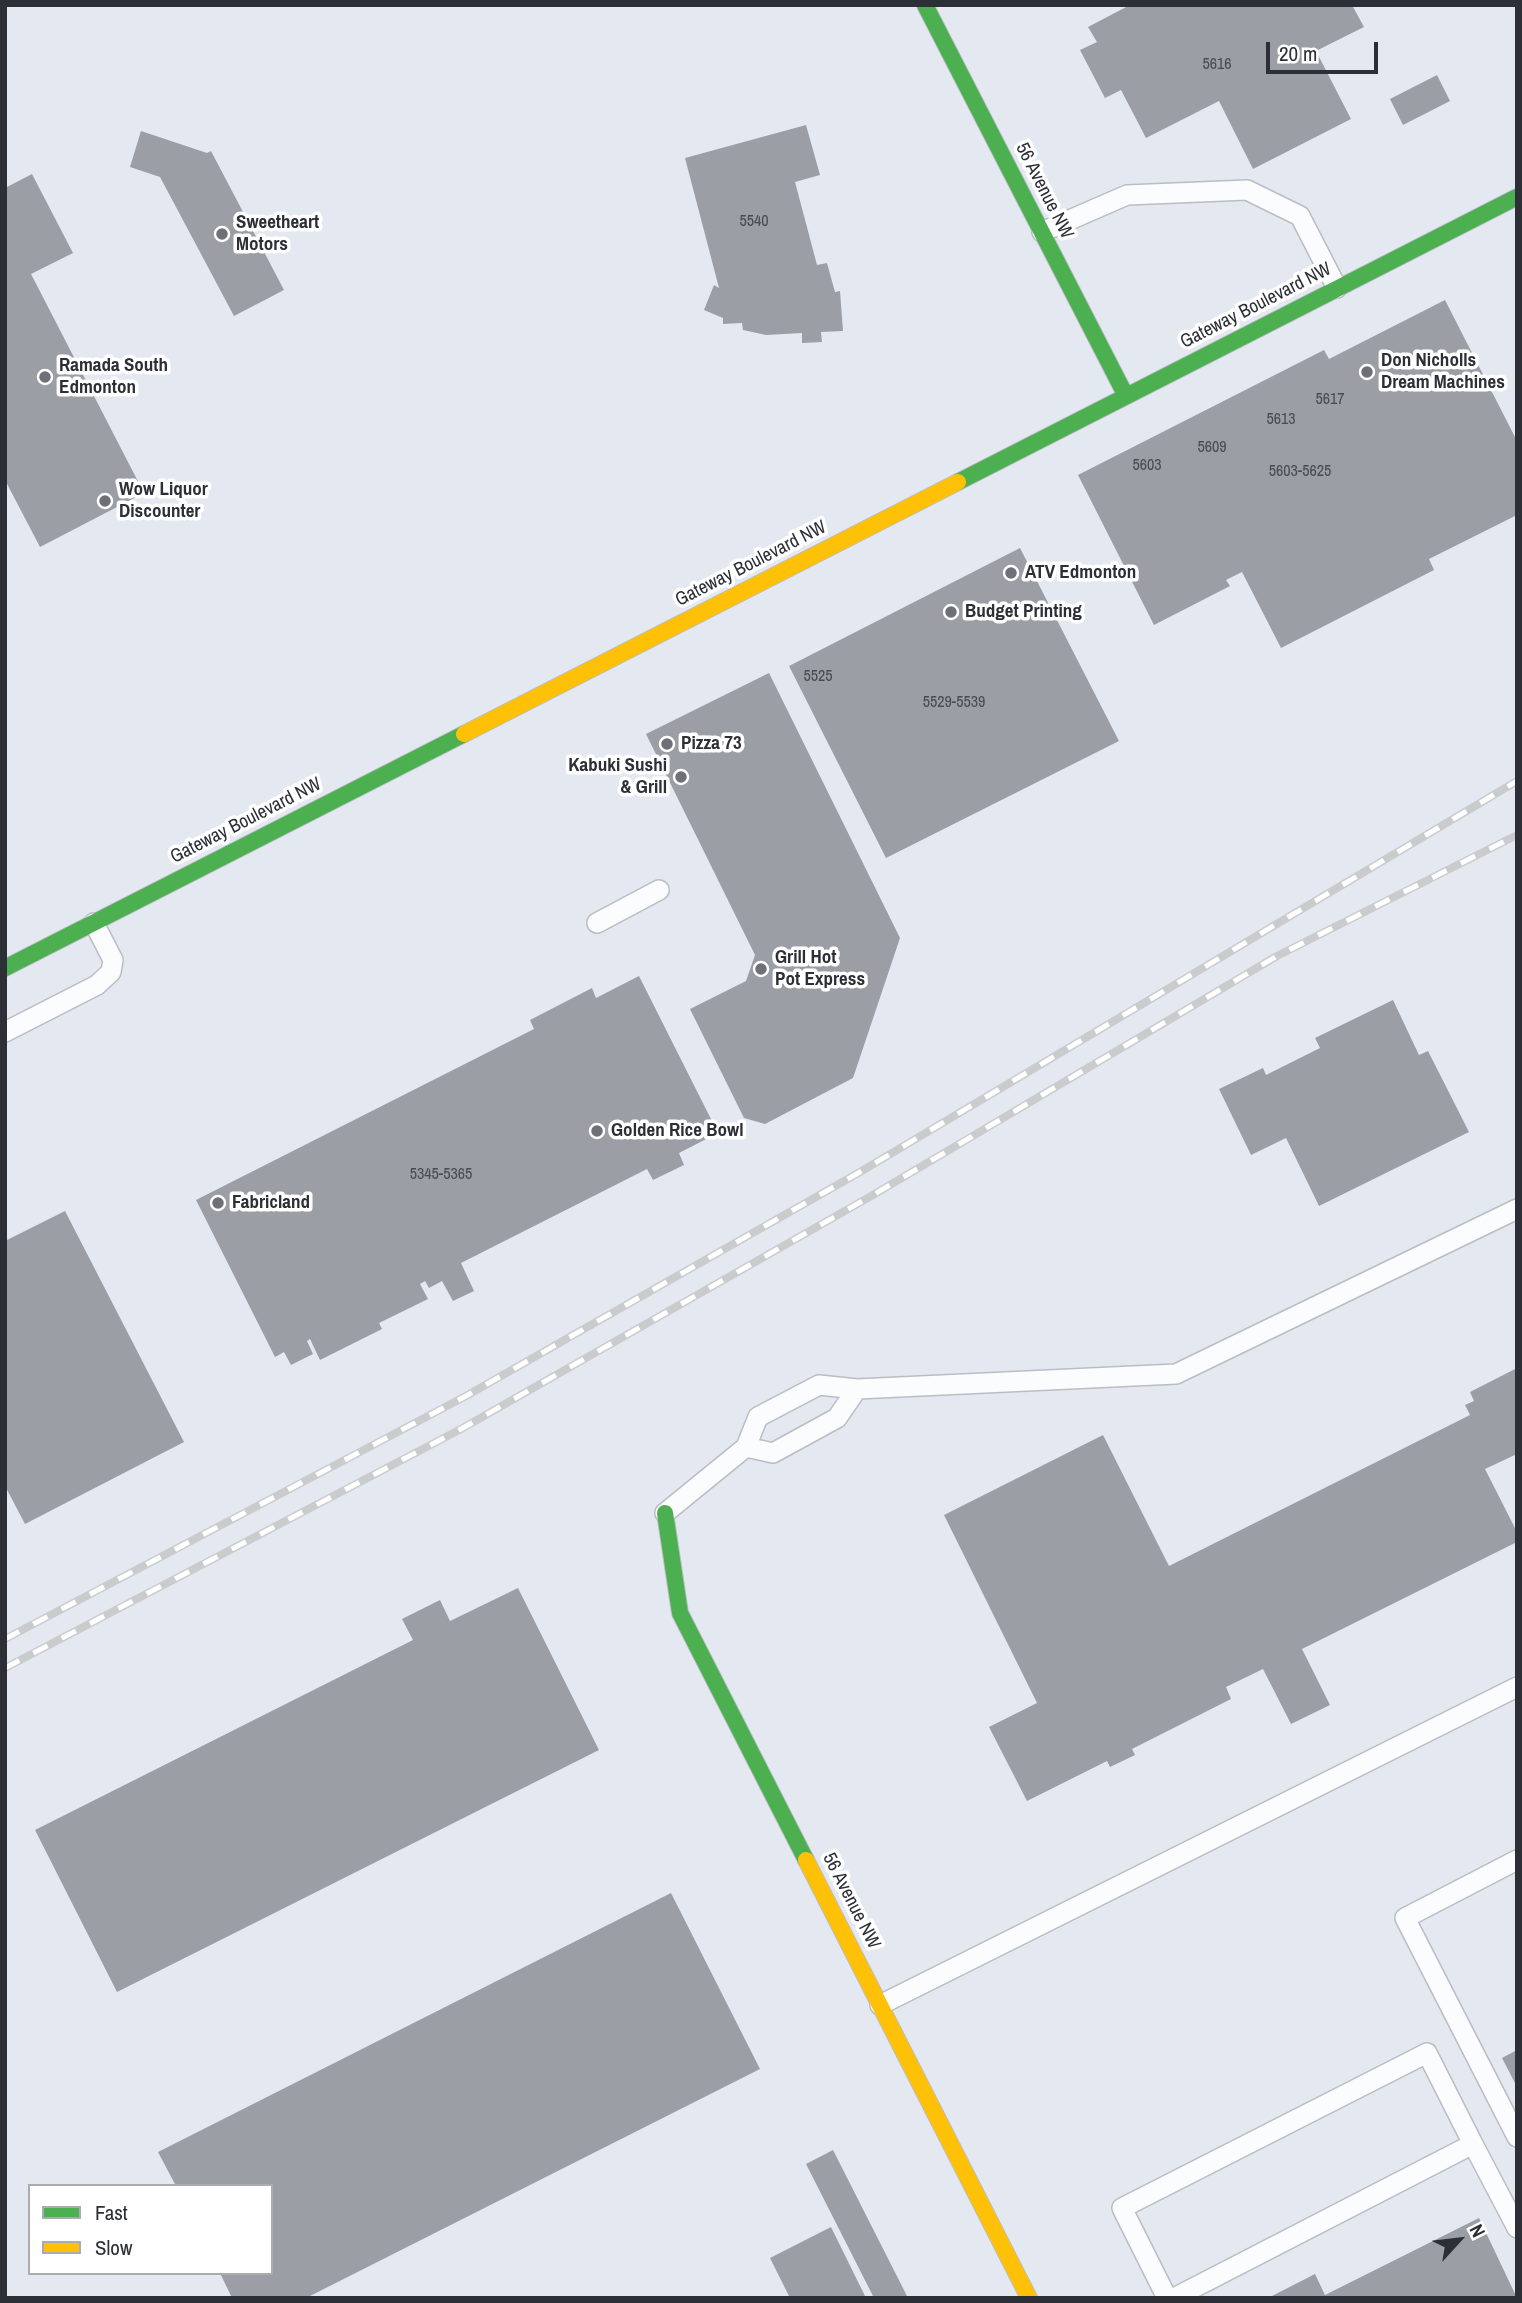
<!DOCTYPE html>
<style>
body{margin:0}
#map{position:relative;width:1522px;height:2303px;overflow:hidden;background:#e4e8f1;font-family:"Archivo Narrow",sans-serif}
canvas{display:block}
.frame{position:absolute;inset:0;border:7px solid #2d2f36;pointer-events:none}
.legend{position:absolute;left:28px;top:2184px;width:245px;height:91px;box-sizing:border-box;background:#fff;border:2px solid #abacaf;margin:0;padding:9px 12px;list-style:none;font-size:21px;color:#2d2f36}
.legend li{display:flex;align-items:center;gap:14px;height:35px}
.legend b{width:35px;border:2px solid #abacaf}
.north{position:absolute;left:1424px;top:2205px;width:70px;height:70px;-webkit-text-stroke:5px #fff;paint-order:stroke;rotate:63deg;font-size:19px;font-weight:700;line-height:28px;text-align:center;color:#2d2f36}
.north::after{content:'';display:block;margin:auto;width:24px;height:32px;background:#2d2f36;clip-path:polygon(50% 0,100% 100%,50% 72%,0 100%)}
.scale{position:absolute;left:1266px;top:42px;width:112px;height:32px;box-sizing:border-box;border:4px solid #2d2f36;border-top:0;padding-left:9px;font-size:21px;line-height:24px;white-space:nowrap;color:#2d2f36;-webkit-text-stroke:5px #fff;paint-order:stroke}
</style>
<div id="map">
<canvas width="1522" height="2303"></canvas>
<div class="frame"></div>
<ul class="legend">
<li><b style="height:9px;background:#4caf50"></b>Fast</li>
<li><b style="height:9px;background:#ffc107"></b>Slow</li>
</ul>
<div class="north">N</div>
<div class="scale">20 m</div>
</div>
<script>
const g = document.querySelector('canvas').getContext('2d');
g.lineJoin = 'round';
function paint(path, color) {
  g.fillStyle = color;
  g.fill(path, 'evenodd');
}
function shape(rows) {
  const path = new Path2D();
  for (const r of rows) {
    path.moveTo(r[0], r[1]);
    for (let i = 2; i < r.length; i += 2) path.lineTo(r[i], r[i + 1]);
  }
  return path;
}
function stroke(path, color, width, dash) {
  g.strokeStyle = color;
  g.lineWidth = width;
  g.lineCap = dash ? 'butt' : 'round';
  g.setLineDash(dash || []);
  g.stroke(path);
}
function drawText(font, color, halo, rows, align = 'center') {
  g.font = font + ' "Archivo Narrow",sans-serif';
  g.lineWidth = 7;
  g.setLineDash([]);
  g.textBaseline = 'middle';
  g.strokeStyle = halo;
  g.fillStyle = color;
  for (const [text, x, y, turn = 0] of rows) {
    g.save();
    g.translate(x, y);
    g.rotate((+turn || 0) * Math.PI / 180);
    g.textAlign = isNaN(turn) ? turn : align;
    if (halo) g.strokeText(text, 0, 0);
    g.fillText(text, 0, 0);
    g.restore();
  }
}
paint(shape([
 [1130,5,1352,5,1364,27,1316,51,1351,119,1253,169,1219,101,1146,138,1121,90,1105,98,1080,50,1097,42,1088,27],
 [1437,75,1450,101,1403,125,1390,99],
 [806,125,820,175,795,182,817,265,827,263,835,292,840,291,843,331,821,332,822,342,802,343,802,333,766,335,743,330,742,323,723,324,723,318,704,310,714,285,719,288,685,158],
 [141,131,207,153,211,151,284,290,234,316,160,177,130,167],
 [32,174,73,253,31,274,144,493,40,547,5,480,5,188],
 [1445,300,1517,441,1517,515,1429,559,1434,570,1281,648,1242,572,1226,580,1230,586,1154,625,1078,475,1324,350,1329,359],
 [1020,548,1119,741,886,858,789,666],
 [769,673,900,938,853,1078,765,1124,744,1118,690,1009,746,981,755,955,646,734],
 [639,976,718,1133,679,1153,684,1165,653,1180,647,1169,461,1263,474,1291,453,1301,442,1281,429,1288,425,1281,420,1284,428,1299,379,1323,382,1329,320,1360,310,1339,307,1341,313,1354,291,1365,284,1352,275,1357,196,1200,534,1029,530,1020,592,988,596,998],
 [1393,1000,1419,1055,1428,1051,1469,1132,1319,1206,1286,1138,1251,1155,1219,1089,1263,1068,1266,1075,1320,1048,1315,1038],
 [65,1211,184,1442,25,1524,5,1486,5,1241],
 [1517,1368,1517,1454,1485,1469,1517,1532,1517,1542,1302,1649,1330,1705,1291,1724,1263,1669,1226,1687,1231,1699,1132,1749,1135,1755,1110,1767,1107,1761,1027,1801,989,1727,1037,1703,944,1515,1103,1435,1169,1566,1470,1415,1465,1405,1474,1401,1470,1392],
 [518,1588,599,1750,117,1992,35,1830,413,1640,402,1619,440,1600,450,1621],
 [671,1893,760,2069,306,2298,232,2298,220,2273,271,2273,271,2186,176,2186,158,2152],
 [1517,2050,1517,2087,1502,2058],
 [833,2150,908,2298,874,2298,806,2164],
 [1479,2218,1517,2298,1268,2298,1315,2274,1325,2295],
 [831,2227,866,2298,790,2298,770,2258]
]), '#9b9ea5');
const lane = shape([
 [1042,232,1127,195,1247,190,1300,216,1337,288],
 [597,923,659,890],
 [5,1032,97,985,111,972,113,960,94,923],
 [746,1447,773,1453,837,1418,857,1389],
 [665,1513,746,1447,758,1417,819,1385,857,1389,1176,1374,1517,1209],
 [1517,1860,1405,1918,1517,2137],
 [880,2005,1517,1687],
 [1167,2298,1122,2208,1427,2053,1473,2144],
 [1174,2298,1473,2144,1517,2228]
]);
const fast = shape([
 [925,5,1126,396],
 [958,482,1517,197],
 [5,968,464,734],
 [665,1513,680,1613,806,1860]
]);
const slow = shape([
 [464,734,958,482],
 [806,1860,1029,2298]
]);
stroke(lane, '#babdc4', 22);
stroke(fast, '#babdc4', 18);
stroke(slow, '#babdc4', 18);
stroke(lane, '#fbfcfd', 19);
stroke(fast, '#4caf50', 16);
stroke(slow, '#ffc107', 16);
const rail = shape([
 [5,1639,466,1396,860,1172,1517,781],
 [5,1668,461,1429,873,1195,1277,956,1517,835]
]);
stroke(rail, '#cacbcd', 8);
stroke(rail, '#fff', 5, [16]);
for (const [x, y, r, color] of [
 [222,234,7,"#6d7077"],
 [1367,372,7,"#6d7077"],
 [45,377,7,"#6d7077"],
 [105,501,7,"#6d7077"],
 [1011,573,7,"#6d7077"],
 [951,612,7,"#6d7077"],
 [667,744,7,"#6d7077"],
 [681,777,7,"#6d7077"],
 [761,969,7,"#6d7077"],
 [597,1131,7,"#6d7077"],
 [218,1203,7,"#6d7077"]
]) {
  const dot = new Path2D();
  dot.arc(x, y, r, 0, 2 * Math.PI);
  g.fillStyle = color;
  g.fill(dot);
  stroke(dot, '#fff', 2.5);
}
drawText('16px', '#484b52', null, [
 ["5616",1217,65],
 ["5540",754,222],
 ["5617",1330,400],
 ["5613",1281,420],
 ["5609",1212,448],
 ["5603",1147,466],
 ["5603-5625",1300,472],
 ["5525",818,677],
 ["5529-5539",954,703],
 ["5345-5365",441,1175]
]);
drawText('19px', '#2d2f36', '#fff', [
 ["56 Avenue NW",1044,191,63],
 ["Gateway Boulevard NW",1256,306,-27],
 ["Gateway Boulevard NW",751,564,-27],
 ["Gateway Boulevard NW",246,821,-27],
 ["56 Avenue NW",851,1901,63]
]);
drawText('bold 19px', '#2d2f36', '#fff', [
 ["Sweetheart",236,223],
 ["Motors",236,245],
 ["Don Nicholls",1381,361],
 ["Dream Machines",1381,383],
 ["Ramada South",59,366],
 ["Edmonton",59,388],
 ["Wow Liquor",119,490],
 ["Discounter",119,512],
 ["ATV Edmonton",1025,573],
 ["Budget Printing",965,612],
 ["Pizza 73",681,744],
 ["Kabuki Sushi",667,766,"right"],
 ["& Grill",667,788,"right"],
 ["Grill Hot",775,958],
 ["Pot Express",775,980],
 ["Golden Rice Bowl",611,1131],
 ["Fabricland",232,1203]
], 'left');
</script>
